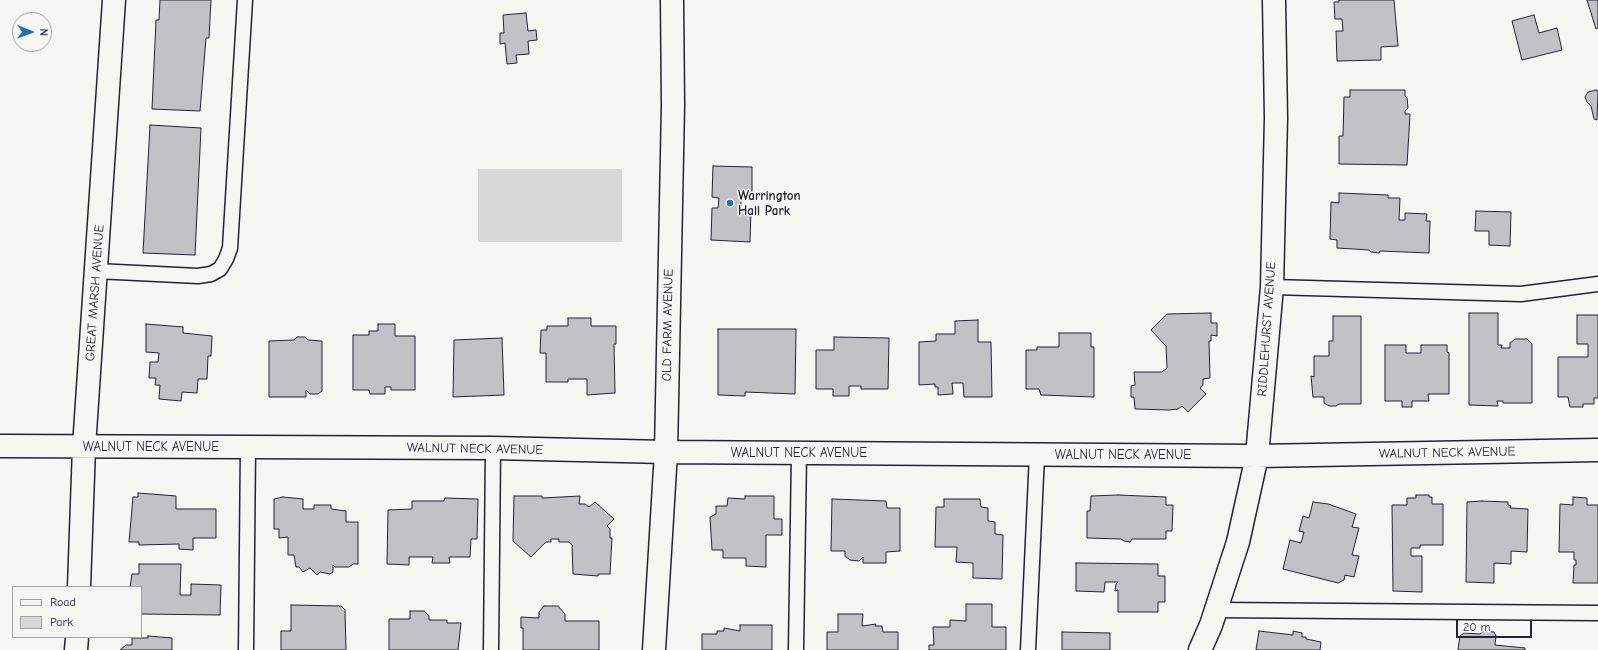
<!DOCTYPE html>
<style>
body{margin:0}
#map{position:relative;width:1598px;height:650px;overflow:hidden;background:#f6f6f2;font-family:"Comic Neue",sans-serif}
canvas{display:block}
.legend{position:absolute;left:12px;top:586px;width:130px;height:52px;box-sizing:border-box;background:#f6f6f2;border:1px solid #a1a1a9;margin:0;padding:5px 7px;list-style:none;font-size:12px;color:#22223b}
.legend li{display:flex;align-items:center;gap:8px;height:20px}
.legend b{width:20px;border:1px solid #a1a1a9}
.north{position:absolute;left:12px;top:12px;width:40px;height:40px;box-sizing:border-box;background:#f6f6f2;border:1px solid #a1a1a9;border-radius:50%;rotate:91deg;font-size:11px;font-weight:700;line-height:16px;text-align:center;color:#22223b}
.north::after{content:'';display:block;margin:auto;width:14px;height:18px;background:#1f6fb2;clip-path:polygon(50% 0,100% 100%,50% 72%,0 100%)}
.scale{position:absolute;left:1456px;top:620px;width:76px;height:18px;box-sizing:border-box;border:2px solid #22223b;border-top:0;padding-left:5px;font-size:12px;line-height:14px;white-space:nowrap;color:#22223b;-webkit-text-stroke:3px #f6f6f2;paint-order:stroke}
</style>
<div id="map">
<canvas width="1598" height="650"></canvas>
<ul class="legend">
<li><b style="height:5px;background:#f6f6f2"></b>Road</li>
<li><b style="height:11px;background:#d7d7d7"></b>Park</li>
</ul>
<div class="north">N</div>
<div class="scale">20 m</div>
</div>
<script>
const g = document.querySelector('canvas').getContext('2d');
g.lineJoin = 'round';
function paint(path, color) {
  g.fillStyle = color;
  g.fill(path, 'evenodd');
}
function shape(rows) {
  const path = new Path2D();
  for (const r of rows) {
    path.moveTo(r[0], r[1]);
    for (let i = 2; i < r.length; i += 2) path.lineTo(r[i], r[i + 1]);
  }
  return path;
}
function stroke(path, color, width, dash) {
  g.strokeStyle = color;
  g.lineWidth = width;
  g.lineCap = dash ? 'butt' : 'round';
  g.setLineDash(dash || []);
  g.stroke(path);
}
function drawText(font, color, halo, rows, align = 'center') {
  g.font = font + ' "Comic Neue",sans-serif';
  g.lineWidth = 3;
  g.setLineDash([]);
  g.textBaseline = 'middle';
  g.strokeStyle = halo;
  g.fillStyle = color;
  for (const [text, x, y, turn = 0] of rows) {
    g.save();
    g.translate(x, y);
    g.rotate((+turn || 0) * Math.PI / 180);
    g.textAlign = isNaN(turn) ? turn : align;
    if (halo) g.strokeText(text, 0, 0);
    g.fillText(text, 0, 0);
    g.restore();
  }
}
paint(shape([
 [478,169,622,169,622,242,478,242]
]), '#d7d7d7');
const building = shape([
 [160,0,211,0,209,38,206,38,200,111,152,109,156,20,159,20,160,0],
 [1339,0,1394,0,1398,46,1381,47,1381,60,1337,61,1336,31,1343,31,1342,19,1335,19,1334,2,1339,2,1339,0],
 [1587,0,1598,0,1598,28,1596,29,1587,0],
 [526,13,528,31,536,30,537,40,528,41,529,54,516,55,517,63,507,64,505,43,500,44,500,33,504,33,503,15,526,13],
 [1534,15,1539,33,1557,28,1562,50,1522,60,1512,21,1534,15],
 [1350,90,1405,90,1405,96,1407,98,1408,108,1405,111,1405,114,1410,114,1407,165,1339,164,1339,136,1343,136,1344,97,1350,97,1350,90],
 [1596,90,1598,91,1597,120,1594,119,1591,106,1587,102,1585,97,1588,92,1596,90],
 [150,125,201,128,195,255,143,253,150,125],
 [713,166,752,167,752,198,741,197,741,209,751,209,750,242,711,240,712,208,718,208,719,198,712,197,713,166],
 [1339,193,1388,195,1388,198,1400,198,1399,220,1405,220,1405,213,1427,214,1426,221,1430,221,1429,253,1380,251,1379,253,1371,252,1369,250,1337,248,1337,240,1330,239,1331,202,1339,203,1339,193],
 [1476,211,1511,212,1510,246,1489,245,1489,231,1475,231,1476,211],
 [1211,313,1211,323,1217,323,1217,336,1211,335,1211,341,1209,341,1210,378,1203,379,1203,385,1200,388,1206,394,1188,412,1182,406,1178,409,1169,410,1135,409,1134,397,1131,397,1131,386,1135,385,1134,372,1162,372,1167,368,1166,346,1151,330,1167,314,1211,313],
 [1469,313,1498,313,1498,345,1502,345,1501,348,1510,348,1510,343,1515,339,1527,339,1532,344,1532,403,1503,403,1503,401,1497,401,1498,406,1469,405,1469,313],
 [1577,315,1598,315,1598,398,1594,398,1594,404,1583,404,1583,407,1570,407,1568,397,1558,397,1558,357,1588,357,1588,344,1577,344,1577,315],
 [1333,316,1361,316,1361,404,1339,404,1336,406,1329,406,1324,403,1324,397,1313,397,1311,376,1314,377,1314,356,1329,356,1329,341,1333,341,1333,316],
 [568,318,591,318,591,326,616,326,616,344,614,344,615,393,587,395,587,379,568,379,568,382,546,382,546,353,540,353,541,330,547,330,547,326,568,326,568,318],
 [978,320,978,342,991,342,992,397,964,397,963,383,952,383,953,394,938,395,938,387,935,387,935,384,919,385,919,342,936,341,936,334,955,334,955,321,978,320],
 [146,324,183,327,183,333,212,336,211,356,208,356,207,379,198,379,197,393,182,392,181,401,159,399,160,385,155,385,156,378,149,378,150,362,158,362,159,353,146,352,146,324],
 [378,324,395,324,395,336,415,336,415,390,391,390,391,387,385,387,385,394,370,394,369,390,353,390,353,335,369,335,369,331,378,331,378,324],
 [718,329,796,329,795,394,745,392,745,396,718,395,718,329],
 [1059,333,1091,333,1091,347,1094,347,1094,397,1041,395,1039,389,1026,389,1026,350,1037,350,1037,347,1059,347,1059,333],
 [297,337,305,337,308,340,322,341,322,391,318,394,310,394,306,390,306,397,269,397,269,341,294,340,297,337],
 [834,337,889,338,888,389,861,389,861,386,849,386,849,396,833,396,833,389,816,389,816,350,834,350,834,337],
 [502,338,504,395,453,397,454,340,502,338],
 [1385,345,1406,345,1406,353,1421,353,1421,345,1447,345,1447,352,1449,353,1449,394,1428,394,1429,401,1412,401,1412,407,1402,407,1402,401,1385,401,1385,345],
 [138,493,176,496,176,509,216,509,216,538,193,538,193,550,179,549,179,544,139,545,139,542,129,542,133,497,138,497,138,493],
 [1118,495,1166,497,1166,505,1173,505,1172,531,1166,531,1166,539,1132,539,1130,542,1124,541,1121,539,1087,538,1087,511,1090,511,1091,496,1118,495],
 [1416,495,1429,495,1429,497,1432,497,1432,504,1443,504,1443,545,1420,545,1420,548,1411,548,1411,556,1422,556,1422,592,1393,591,1392,505,1407,505,1407,498,1416,498,1416,495],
 [514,496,542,496,542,498,580,496,579,504,585,504,589,507,595,502,614,519,607,526,610,529,610,538,612,538,610,574,598,574,598,576,573,574,572,545,569,542,559,542,559,539,551,539,551,542,546,542,531,557,513,541,514,496],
 [745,496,774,496,774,519,782,519,782,535,766,535,766,567,746,566,746,558,723,558,723,550,712,550,710,517,716,514,716,506,727,506,728,498,745,499,745,496],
 [283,497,303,499,303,509,314,509,314,505,331,505,331,509,346,511,346,522,358,522,358,564,353,564,349,567,335,567,333,565,333,572,330,574,320,572,317,575,310,568,303,572,299,567,296,567,294,555,288,555,288,537,279,538,279,529,274,529,274,499,283,497],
 [1573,497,1587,498,1587,505,1598,505,1598,583,1573,583,1574,565,1576,565,1576,560,1574,560,1574,552,1559,552,1560,504,1573,505,1573,497],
 [445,498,478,499,477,539,471,539,470,557,449,557,450,563,432,563,433,557,409,557,409,565,387,564,388,510,412,509,412,501,444,501,445,498],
 [832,499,886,501,887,508,900,508,900,551,886,552,886,563,863,563,863,557,859,561,850,560,845,556,845,551,831,551,832,499],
 [944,499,980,499,981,507,988,508,988,521,995,522,995,534,1003,535,1002,579,973,578,973,563,956,562,957,547,935,547,936,507,944,507,944,499],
 [1482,501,1508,502,1508,505,1511,506,1510,508,1528,509,1527,552,1511,551,1511,564,1494,563,1494,583,1466,582,1467,502,1482,501],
 [1313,502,1328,504,1356,514,1352,527,1359,528,1352,555,1359,556,1354,577,1345,575,1344,580,1338,583,1283,569,1290,540,1301,543,1304,532,1299,531,1303,516,1309,518,1313,502],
 [1076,563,1158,564,1158,576,1165,576,1165,602,1158,602,1158,612,1118,612,1118,590,1115,591,1116,584,1118,582,1105,582,1104,592,1076,591,1076,563],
 [139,564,181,564,180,595,191,595,191,584,221,585,220,615,141,614,141,587,130,587,132,574,139,574,139,564],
 [966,604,992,604,992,627,1006,627,1006,650,929,650,929,645,934,645,933,627,950,627,950,620,966,621,966,604],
 [291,605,341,606,345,610,346,650,281,650,281,631,291,631,291,605],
 [544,606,558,606,565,614,565,621,599,621,599,650,523,650,523,628,521,628,521,617,539,618,539,612,544,606],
 [410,611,424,611,429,616,429,620,447,620,447,623,461,623,458,650,389,650,389,619,410,619,410,611],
 [838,614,863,614,862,626,876,624,875,626,882,626,883,632,898,632,898,650,827,650,827,632,838,632,838,614],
 [740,625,772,625,772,650,702,650,702,634,717,634,717,631,724,631,724,628,740,631,740,625],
 [1259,631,1293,635,1293,631,1302,633,1302,637,1306,637,1306,639,1321,642,1320,650,1256,650,1259,631],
 [1484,631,1494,632,1496,636,1495,645,1525,648,1525,650,1458,650,1460,636,1464,633,1480,634,1484,631],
 [1062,632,1110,633,1110,650,1062,650,1062,632],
 [148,636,172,638,172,650,120,650,126,645,132,645,132,638,148,638,148,636]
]);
paint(building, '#c2c2c4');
stroke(building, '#22223b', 1);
const lane = shape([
 [96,271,198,276,211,274,220,269,226,259,230,248,245,0],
 [1272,287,1521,294,1598,284],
 [1216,610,1598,613],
 [246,650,248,447],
 [491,650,493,448],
 [796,650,799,453],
 [1028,650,1037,454]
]);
const street = shape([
 [0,446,493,448,666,452,1257,456,1598,450],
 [79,587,84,447,114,0],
 [76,650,77,637],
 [654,650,666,452,673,105,672,0],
 [1200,650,1211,625,1238,542,1257,456,1272,287,1276,118,1274,0]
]);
stroke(lane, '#22223b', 17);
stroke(street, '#22223b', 25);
stroke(lane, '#f6f6f2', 14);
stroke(street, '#f6f6f2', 22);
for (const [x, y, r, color] of [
 [730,203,4,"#1f6fb2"]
]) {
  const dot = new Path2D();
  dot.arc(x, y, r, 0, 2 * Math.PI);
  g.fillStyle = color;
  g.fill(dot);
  stroke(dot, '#f6f6f2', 1.5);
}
drawText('bold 13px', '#22223b', '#f6f6f2', [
 ["Warrington",738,196],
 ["Hall Park",738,211]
], 'left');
drawText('13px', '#22223b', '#f6f6f2', [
 ["GREAT MARSH AVENUE",95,293,-86],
 ["OLD FARM AVENUE",668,325,-89],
 ["RIDDLEHURST AVENUE",1267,329,-86],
 ["WALNUT NECK AVENUE",151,447],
 ["WALNUT NECK AVENUE",475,449,1],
 ["WALNUT NECK AVENUE",799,453],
 ["WALNUT NECK AVENUE",1447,453,-1],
 ["WALNUT NECK AVENUE",1123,455]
]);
</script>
